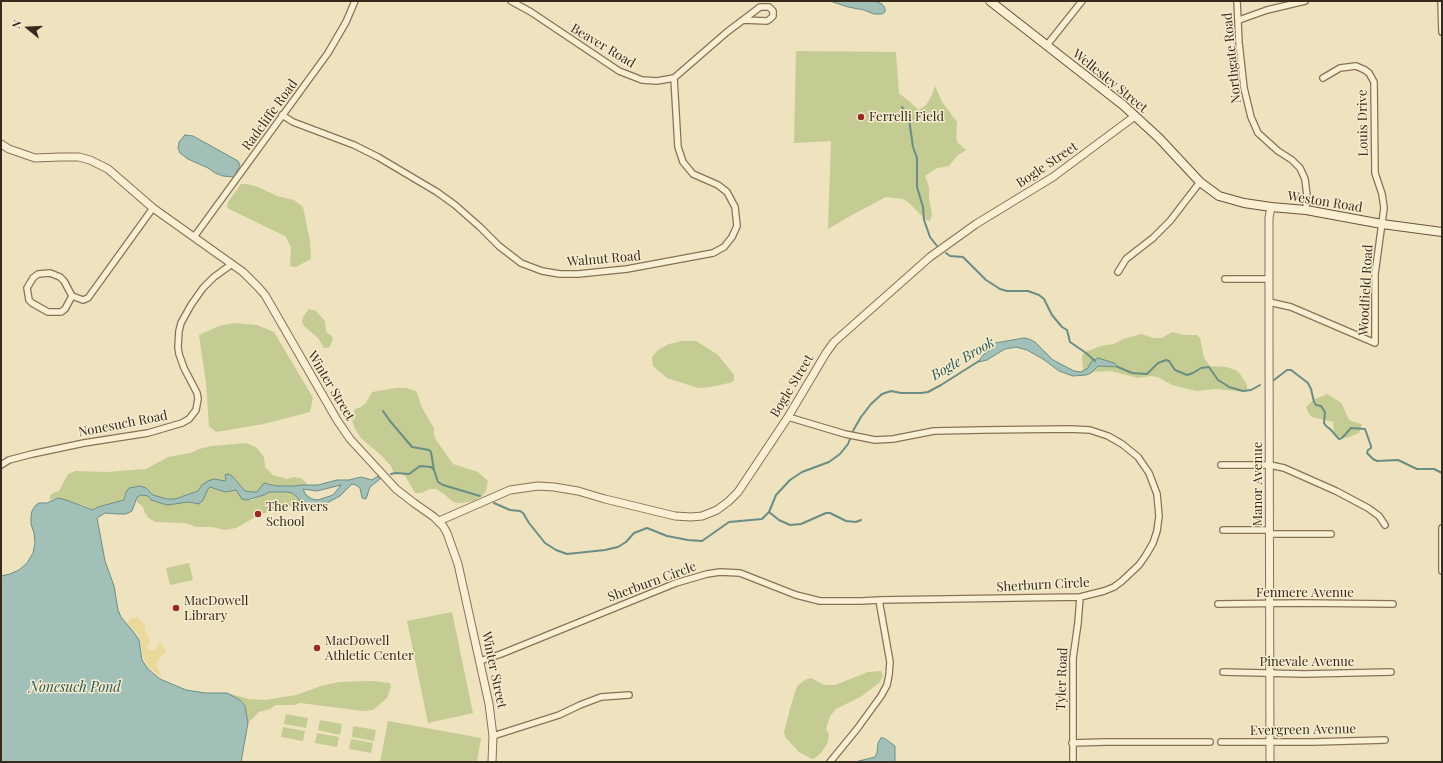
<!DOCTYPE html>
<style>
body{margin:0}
#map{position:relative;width:1443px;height:763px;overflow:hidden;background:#eee2bf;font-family:"Playfair Display",serif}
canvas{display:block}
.frame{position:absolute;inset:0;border:2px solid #362a1c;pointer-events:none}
.north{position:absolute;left:8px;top:8px;width:40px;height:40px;-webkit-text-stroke:3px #f6eccf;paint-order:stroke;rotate:288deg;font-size:11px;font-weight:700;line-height:16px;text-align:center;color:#362a1c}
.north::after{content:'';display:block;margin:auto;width:14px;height:18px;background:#362a1c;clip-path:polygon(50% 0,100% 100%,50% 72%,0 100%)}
</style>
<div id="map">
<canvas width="1443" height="763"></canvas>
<div class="frame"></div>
<div class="north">N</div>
</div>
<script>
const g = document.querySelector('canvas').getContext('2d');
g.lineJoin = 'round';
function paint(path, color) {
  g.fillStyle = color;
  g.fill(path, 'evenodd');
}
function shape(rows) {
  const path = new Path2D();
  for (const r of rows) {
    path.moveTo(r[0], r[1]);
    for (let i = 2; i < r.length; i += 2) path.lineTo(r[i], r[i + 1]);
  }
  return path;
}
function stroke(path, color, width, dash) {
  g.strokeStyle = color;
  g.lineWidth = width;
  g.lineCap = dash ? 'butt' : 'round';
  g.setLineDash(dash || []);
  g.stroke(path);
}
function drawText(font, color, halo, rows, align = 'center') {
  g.font = font + ' "Playfair Display",serif';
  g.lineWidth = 3;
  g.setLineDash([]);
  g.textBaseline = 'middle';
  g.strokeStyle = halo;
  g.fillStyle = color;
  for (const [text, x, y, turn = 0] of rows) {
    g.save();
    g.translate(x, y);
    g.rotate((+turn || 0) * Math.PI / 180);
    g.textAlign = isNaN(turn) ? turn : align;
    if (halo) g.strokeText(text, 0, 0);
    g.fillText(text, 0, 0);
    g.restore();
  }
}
paint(shape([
 [796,51,896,52,899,93,919,110,926,105,932,95,935,86,942,102,957,122,956,138,958,143,966,150,957,156,949,166,937,168,925,176,929,187,929,198,932,215,930,221,926,220,909,203,903,199,886,197,852,215,828,229,831,141,794,143],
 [241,184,247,184,258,187,277,196,294,200,303,207,310,241,311,259,296,267,290,266,291,247,285,236,229,209,227,207,228,202],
 [309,309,316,311,325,321,326,332,331,335,333,339,329,348,324,348,318,338,304,326,302,322,303,317],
 [234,323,257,325,274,332,313,398,310,412,264,424,216,432,209,426,206,383,199,335,219,326],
 [1172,332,1184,335,1197,335,1200,338,1204,358,1210,366,1226,367,1236,370,1240,374,1247,385,1247,390,1245,392,1217,389,1196,391,1172,385,1158,377,1151,376,1138,378,1111,371,1090,372,1083,371,1082,356,1085,352,1101,346,1114,344,1123,339,1141,334,1153,338,1162,338],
 [682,341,696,341,718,355,734,375,734,381,729,383,710,387,698,388,667,378,653,366,652,357,658,350,669,344],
 [396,388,406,388,416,391,419,398,421,406,434,428,434,435,436,440,453,464,478,472,488,481,486,491,482,496,474,501,461,503,453,502,444,494,436,489,429,489,422,493,415,493,405,476,399,473,394,473,391,466,382,456,361,438,355,429,351,418,355,409,361,407,366,403,372,392],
 [1327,394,1340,402,1343,406,1348,418,1351,421,1362,424,1359,433,1347,438,1337,436,1334,432,1333,422,1312,417,1309,414,1306,407,1313,400],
 [246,443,256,447,264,457,265,467,273,475,287,479,294,477,301,478,308,485,287,486,277,486,269,483,257,492,252,492,245,491,236,481,226,479,225,481,218,480,202,485,198,491,175,499,167,499,159,497,153,495,151,492,126,492,124,500,98,507,93,510,86,506,58,498,50,500,50,496,53,493,59,491,68,474,75,471,107,472,146,469,168,457,191,453,199,449,211,446],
 [210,487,219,490,233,491,236,489,242,499,252,500,269,492,287,492,292,493,298,498,301,503,294,506,282,507,257,516,236,528,224,530,213,527,197,527,185,523,155,522,149,518,145,513,143,507,136,501,137,497,141,495,148,496,151,500,188,502,194,504],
 [189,563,193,580,170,585,166,568],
 [452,612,473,713,428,723,407,621],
 [881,671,883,675,880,682,862,696,836,709,830,716,826,729,829,735,827,744,821,753,815,758,812,759,799,752,785,737,784,732,791,705,797,686,805,680,811,678,824,685,835,685,868,672],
 [372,681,390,683,391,687,387,698,373,710,363,711,300,703,294,705,276,705,270,709,259,712,248,723,245,706,240,700,227,693,249,699,265,700,296,695,321,686,339,682],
 [286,714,308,718,306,728,284,724],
 [320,720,342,724,340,735,318,730],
 [388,721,481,738,477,762,380,762],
 [353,726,376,730,374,741,352,737],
 [283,727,305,731,303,741,281,737],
 [317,733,339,737,337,747,315,743],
 [351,739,373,743,371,753,349,749]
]), '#c4cc93');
paint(shape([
 [131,618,138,618,145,625,145,631,151,643,147,645,148,650,154,650,160,642,167,652,161,656,156,665,162,677,149,668,144,659,140,640,137,633,127,624]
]), '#ebd89b');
const water = shape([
 [830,1,875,1,882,4,885,8,885,12,882,14,874,14,864,10,848,7,830,1],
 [185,135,193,136,238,161,240,165,234,177,223,176,215,173,208,168,188,159,180,153,178,148,179,142,185,135],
 [1024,338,1029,339,1035,342,1053,360,1074,371,1081,372,1088,368,1091,362,1098,358,1114,363,1119,367,1098,366,1091,373,1086,375,1073,376,1059,371,1043,359,1027,350,1016,347,1005,349,987,360,978,362,984,354,990,350,995,343,1024,338],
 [228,474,232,476,245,491,252,492,257,492,264,483,277,486,295,486,301,485,318,485,337,480,349,480,361,477,372,480,378,476,380,479,370,487,366,499,362,498,360,488,356,485,352,484,340,496,323,505,315,506,301,503,298,498,292,493,287,492,269,492,264,495,247,500,242,499,236,490,226,492,219,490,210,487,208,489,203,500,199,504,188,502,167,505,151,500,148,496,141,495,137,497,132,511,126,514,119,514,105,513,97,518,105,561,114,586,118,610,121,617,135,634,139,640,142,660,148,669,160,679,186,690,205,693,227,693,240,700,245,706,248,723,241,762,1,762,1,576,10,574,19,570,27,563,33,553,35,543,34,533,31,524,31,517,32,511,35,506,39,503,47,503,58,498,66,500,93,510,98,507,124,500,126,492,129,488,140,486,146,488,153,495,167,499,175,499,198,491,202,485,208,481,214,479,225,481,226,479,225,475,228,474],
 [341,485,333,495,318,500,312,499,306,495,303,489,317,491,341,485],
 [881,738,884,738,895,746,895,762,855,762,875,757,877,753,878,743,881,738]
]);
paint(water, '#a2c0b8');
stroke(water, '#6a8e86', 1);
stroke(shape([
 [902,107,909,119,913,147,917,158,917,187,923,207,924,220,930,237,937,246],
 [946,253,950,256,963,257,986,280,1000,289,1007,291,1028,291,1039,295,1044,299,1052,315,1062,327,1067,330,1070,342,1086,353,1095,361],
 [1118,367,1132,373,1147,374,1158,363,1166,360,1169,361,1175,370,1187,375,1193,373,1201,368,1209,367,1218,380,1223,383,1229,387,1243,391,1251,390,1260,385],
 [1274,380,1287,370,1291,370,1308,383,1311,389,1314,402,1316,405,1321,406,1325,412,1324,423,1326,426,1330,429,1339,439,1342,438,1351,428,1365,429,1371,446,1371,448,1368,450,1367,453,1373,459,1377,461,1398,460,1417,469,1434,469,1442,473],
 [383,411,390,421,412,447,429,450,431,452,434,470],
 [391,474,396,473,409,474,420,466,431,467,434,470,438,482,443,485,480,496],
 [494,503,510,510,520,511,523,513,529,523,545,543,556,550,567,554,605,550,618,547,626,542,634,533,647,528,667,536,688,540,702,541,729,522,762,519,769,512,776,495,790,480,802,472,829,462,840,454,848,444,854,429,861,417,871,404,882,394,891,391,901,393,921,393,928,392,941,385,979,361],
 [769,512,779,520,790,525,801,524,826,513,830,513,846,521,856,522,861,520]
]), '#6a8e86', 2);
const minor = shape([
 [511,1,531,12,619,71,642,80,657,81,674,78,727,32,743,20,760,7,769,7,773,11,773,16,770,19,767,21,743,20],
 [1237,1,1239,43,1244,88,1251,117,1258,133,1278,151,1292,160,1300,168,1305,179,1307,196,1306,210],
 [1441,1,1442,32],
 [1239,20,1267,10,1305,1],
 [1047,45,1082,1],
 [282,115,293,122,354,145,378,157,437,192,455,205,480,227,499,246,521,263,542,271,560,274,578,274,627,269,713,253,724,247,732,237,737,226,735,207,727,192,718,185,693,174,683,162,678,147,674,78],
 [194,237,328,53,346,22,355,1],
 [1118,272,1126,259,1153,238,1170,221,1200,182],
 [1225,279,1269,279],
 [72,296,65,309,61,312,48,312,32,303,29,300,27,288,33,278,38,274,50,273,60,277,64,281,72,296,83,300,88,298,153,208],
 [1269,302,1291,307,1375,343,1375,274,1384,208,1382,194,1375,173,1374,82,1369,73,1365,70,1356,66,1340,68,1323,78],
 [1,465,9,460,32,454,84,443,148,433,182,423,189,419,196,410,198,399,197,393,184,368,179,354,178,347,179,331,181,323,191,305,203,288,214,277,232,264],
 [1221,465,1270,465,1284,468,1336,491,1368,508,1379,516,1385,525],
 [1442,528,1442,571],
 [1223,530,1270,530],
 [1270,534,1331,534],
 [1218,604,1301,603,1393,604],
 [480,661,501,654,676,583,707,574,720,572,740,573,796,595,820,601,862,601,879,600,1080,597,1104,591,1114,587,1122,581,1139,565,1146,555,1153,543,1157,531,1159,516,1157,494,1149,473,1138,457,1122,444,1108,436,1090,430,1070,429,982,430,934,431,893,439,875,440,845,434,788,417],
 [1223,672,1304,674,1391,672],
 [493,736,559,715,580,705,601,697,629,695],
 [1221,742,1314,742,1385,740],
 [1072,743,1105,742,1210,742],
 [830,762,857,729,881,696,887,685,889,675,890,662,879,600],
 [1073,762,1073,658,1078,623,1080,597]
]);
const tertiary = shape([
 [1,144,9,149,35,158,60,157,79,157,90,160,108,169,153,208,243,272,258,287,265,295,337,420,350,439,396,489,414,503,434,517,443,526,447,533,458,564,489,704,493,736,492,762],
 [439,521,510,490,538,486,554,487,578,491,605,499,675,516,691,517,702,516,717,510,729,501,738,492,788,417,826,353,834,342,930,257,976,224,1053,177,1135,116],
 [1270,762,1269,342,1269,218,1271,207]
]);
const secondary = shape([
 [990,1,1123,105,1159,138,1200,182,1219,196,1244,203,1271,207,1306,210,1382,224,1442,232]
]);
stroke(minor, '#877257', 8);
stroke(tertiary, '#877257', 9);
stroke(secondary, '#69533b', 10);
stroke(minor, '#f9efd2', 5.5);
stroke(tertiary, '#f9efd2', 7);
stroke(secondary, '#f9efd2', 8);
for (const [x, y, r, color] of [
 [861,117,4,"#972926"],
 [258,514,4,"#972926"],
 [176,608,4,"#972926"],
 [317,648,4,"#972926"]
]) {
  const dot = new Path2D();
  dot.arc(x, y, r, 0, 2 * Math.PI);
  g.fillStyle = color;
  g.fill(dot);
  stroke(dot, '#f6eccf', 1.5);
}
drawText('13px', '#362a1c', '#f6eccf', [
 ["Beaver Road",603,46,31],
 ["Northgate Road",1232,58,-96],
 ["Wellesley Street",1110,81,39],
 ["Radcliffe Road",270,115,-54],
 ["Louis Drive",1363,123,-91],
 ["Bogle Street",1047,165,-34],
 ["Weston Road",1325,202,9],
 ["Walnut Road",604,259,-5],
 ["Woodfield Road",1366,290,-87],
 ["Winter Street",331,386,59],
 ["Bogle Street",792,386,-59],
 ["Nonesuch Road",123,424,-11],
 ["Manor Avenue",1258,484,-90],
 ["Sherburn Circle",652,582,-20],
 ["Sherburn Circle",1043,585,-3],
 ["Fenmere Avenue",1305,593],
 ["Pinevale Avenue",1307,662],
 ["Winter Street",494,670,78],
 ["Tyler Road",1062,679,-88],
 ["Evergreen Avenue",1303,730,-1]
]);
drawText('13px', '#362a1c', '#f6eccf', [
 ["Ferrelli Field",869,117],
 ["The Rivers",266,507],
 ["School",266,522],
 ["MacDowell",184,601],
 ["Library",184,616],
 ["MacDowell",325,641],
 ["Athletic Center",325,656]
], 'left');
drawText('italic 14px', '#2b5755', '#f6eccf', [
 ["Bogle Brook",963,359,-30],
 ["Nonesuch Pond",75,688]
]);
</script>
